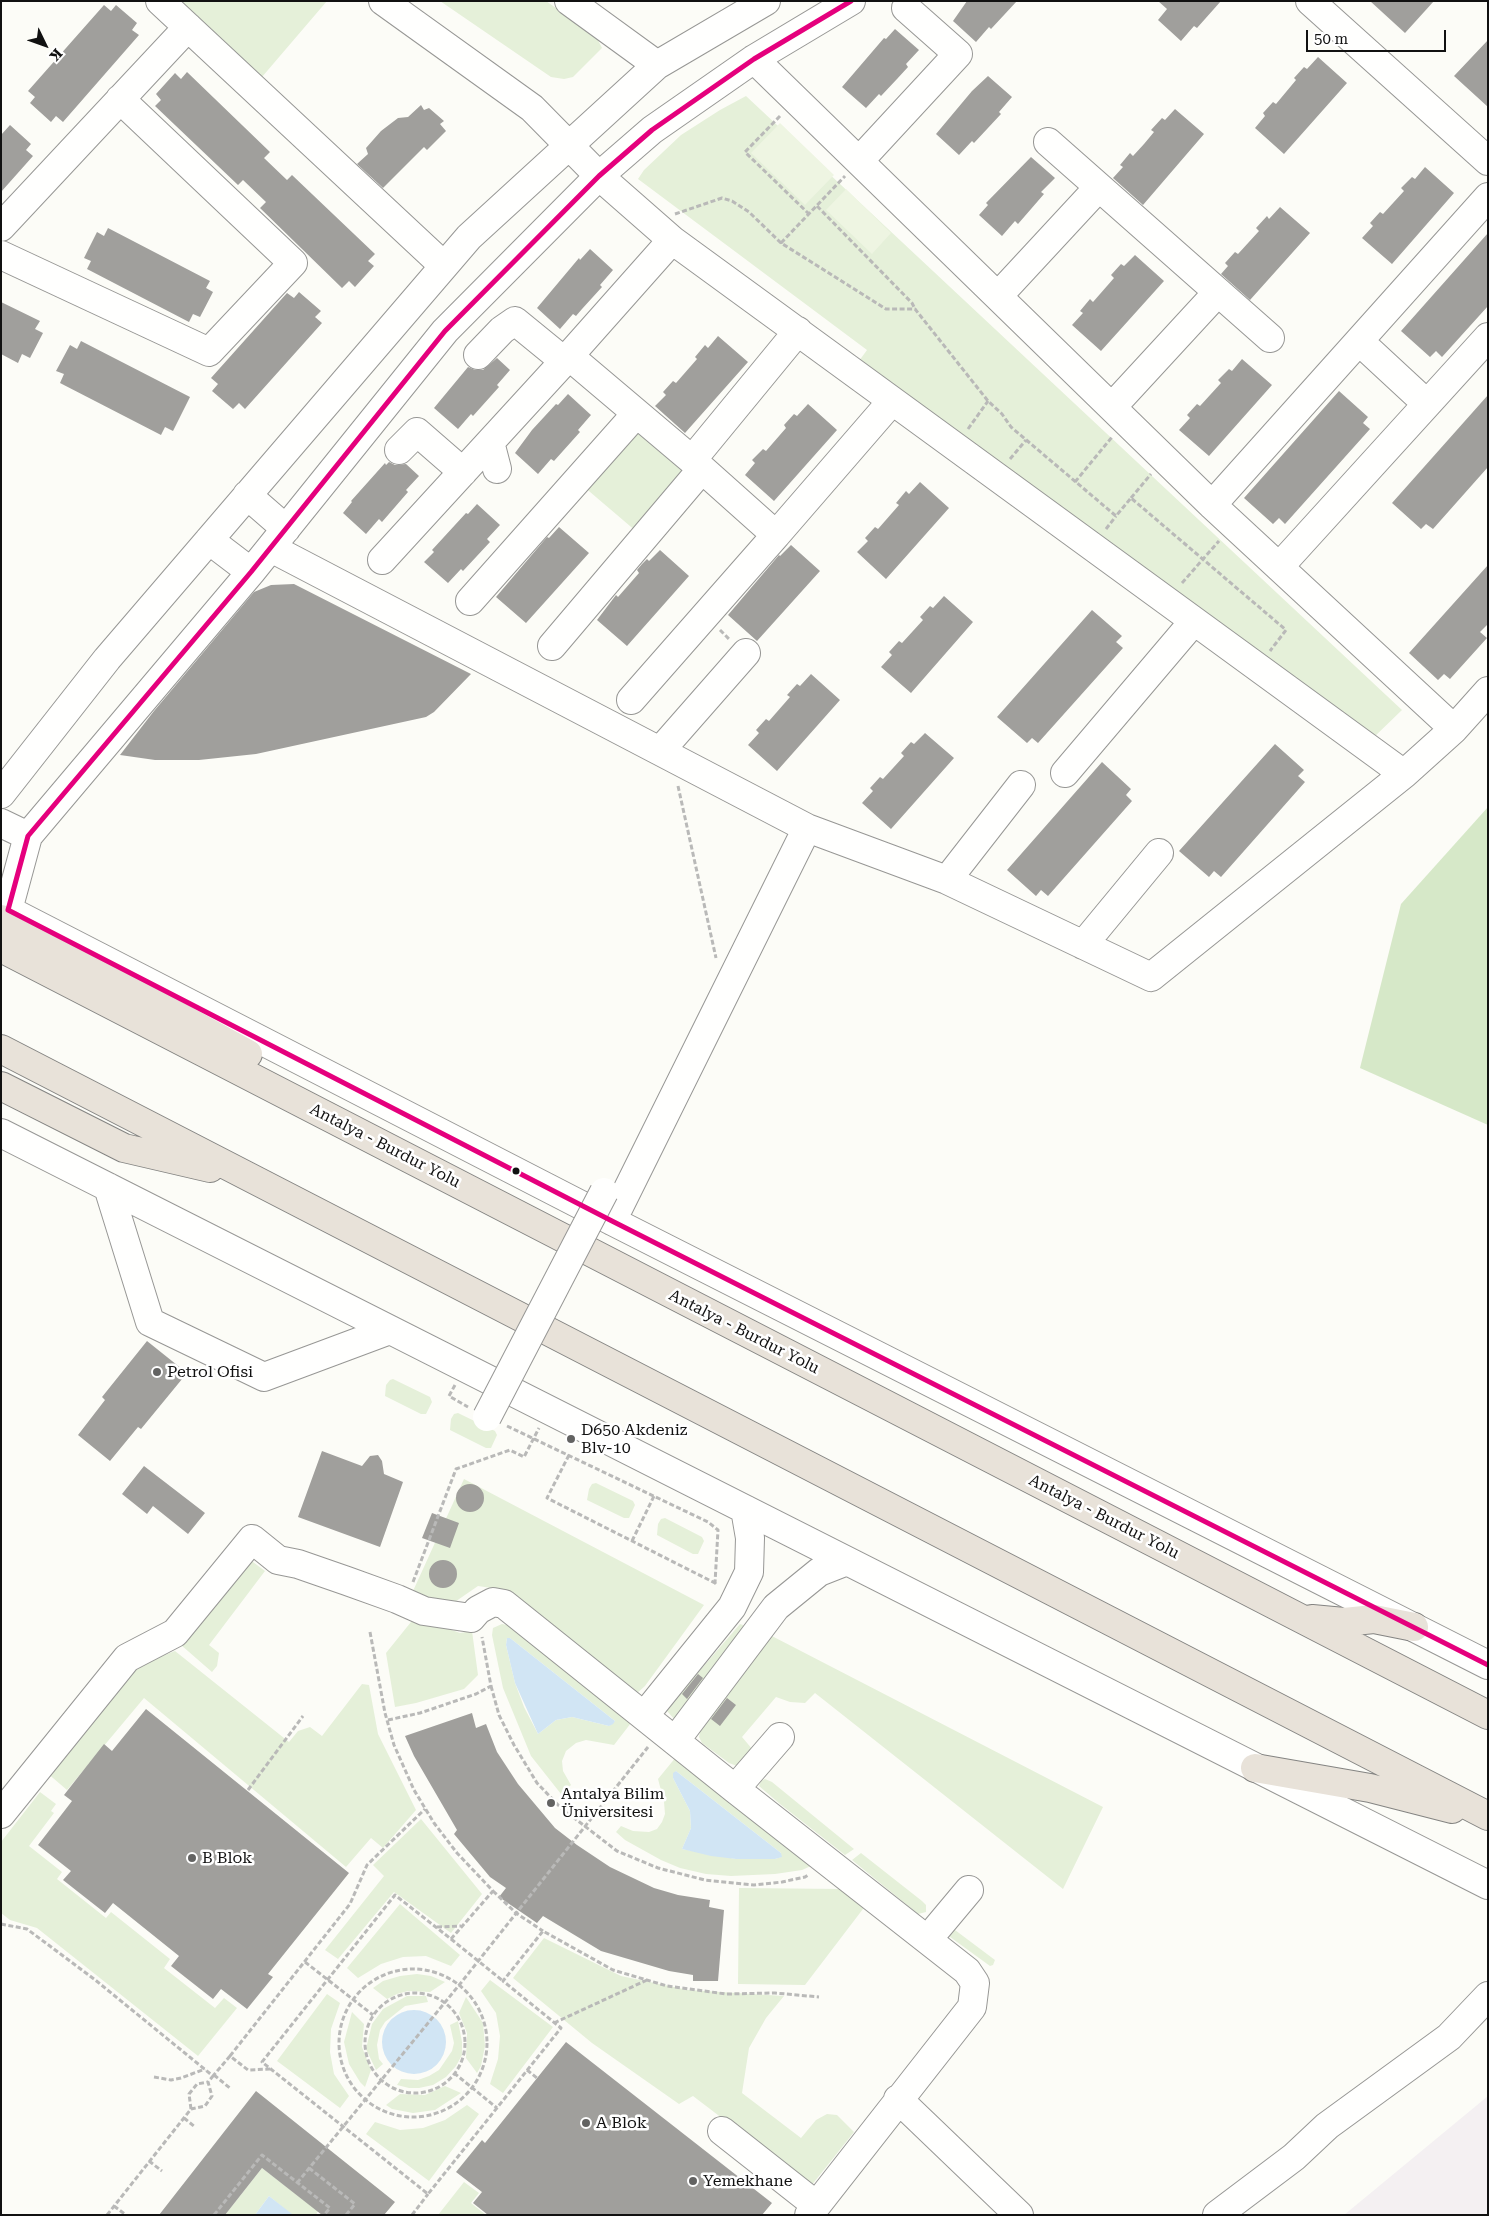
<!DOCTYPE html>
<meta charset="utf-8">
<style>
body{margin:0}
#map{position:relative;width:1489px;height:2216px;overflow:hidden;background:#fcfcf7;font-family:"Roboto Serif",serif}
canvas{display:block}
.frame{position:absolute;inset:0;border:2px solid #111;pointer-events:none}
.north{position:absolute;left:20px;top:20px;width:50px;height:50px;-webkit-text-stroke:4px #fff;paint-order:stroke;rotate:132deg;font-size:14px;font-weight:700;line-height:20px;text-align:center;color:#111}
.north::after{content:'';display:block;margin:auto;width:18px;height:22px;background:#111;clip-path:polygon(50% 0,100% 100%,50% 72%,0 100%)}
.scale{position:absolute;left:1306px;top:30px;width:140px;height:22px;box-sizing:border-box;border:2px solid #111;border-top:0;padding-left:6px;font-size:15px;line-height:18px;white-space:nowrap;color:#111;-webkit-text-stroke:4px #fff;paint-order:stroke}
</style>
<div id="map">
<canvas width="1489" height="2216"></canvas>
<div class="frame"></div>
<div class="north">K</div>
<div class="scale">50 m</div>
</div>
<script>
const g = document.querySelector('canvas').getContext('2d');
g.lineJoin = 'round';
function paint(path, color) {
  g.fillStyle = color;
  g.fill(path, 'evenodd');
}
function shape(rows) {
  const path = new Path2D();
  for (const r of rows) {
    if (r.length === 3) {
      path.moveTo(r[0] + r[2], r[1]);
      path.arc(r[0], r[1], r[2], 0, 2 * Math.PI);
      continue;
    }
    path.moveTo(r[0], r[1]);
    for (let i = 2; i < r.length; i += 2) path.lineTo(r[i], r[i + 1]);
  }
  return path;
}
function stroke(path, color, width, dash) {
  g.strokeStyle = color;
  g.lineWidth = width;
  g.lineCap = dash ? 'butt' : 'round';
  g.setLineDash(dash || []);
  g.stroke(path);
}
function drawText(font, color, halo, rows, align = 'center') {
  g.font = font + ' "Roboto Serif",serif';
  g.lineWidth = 5;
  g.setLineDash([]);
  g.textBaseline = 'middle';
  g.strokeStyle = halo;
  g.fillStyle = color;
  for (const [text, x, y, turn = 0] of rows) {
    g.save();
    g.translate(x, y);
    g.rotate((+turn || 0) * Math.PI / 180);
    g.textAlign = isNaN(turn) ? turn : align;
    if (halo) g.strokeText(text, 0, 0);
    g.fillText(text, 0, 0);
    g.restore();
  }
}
paint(shape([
 [1488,2096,1488,2215,1344,2215]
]), '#f4f0f2');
paint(shape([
 [169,1,327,1,256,84],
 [440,1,546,1,596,36,602,48,573,77,564,79,551,77],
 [746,96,1402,710,1371,740,859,361,867,350,638,179,644,170,681,135,720,110],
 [634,427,687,473,637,532,583,486],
 [393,1379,430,1397,432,1402,426,1414,421,1414,385,1396,386,1385,390,1380],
 [458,1413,495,1431,497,1435,491,1448,486,1448,450,1430,451,1419,454,1414],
 [464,1479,704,1605,645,1686,636,1694,498,1589,478,1586,449,1606,413,1591],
 [596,1483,633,1501,635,1505,629,1518,624,1518,587,1500,589,1489,592,1484],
 [665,1518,702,1537,704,1541,698,1554,693,1554,657,1535,658,1524,661,1519],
 [249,1559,265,1571,209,1645,219,1653,217,1666,212,1672,181,1645],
 [415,1617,460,1633,472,1631,478,1675,464,1689,416,1703,395,1707,386,1653],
 [502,1624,507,1625,631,1723,614,1745,586,1740,576,1743,566,1751,562,1761,563,1771,571,1785,561,1794,531,1756,503,1688,492,1635,493,1628],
 [507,1638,510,1638,615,1721,609,1726,572,1717,556,1720,538,1734,524,1707,515,1683,506,1645],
 [740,1624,743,1625,745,1629,675,1720,667,1711,671,1704],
 [768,1634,1103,1807,1063,1889,815,1693,805,1703,790,1702,776,1697,742,1737,753,1750,737,1766,729,1763,702,1743,699,1737,701,1727],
 [175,1651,289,1742,298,1731,310,1727,322,1736,362,1684,369,1685,378,1734,416,1810,383,1848,371,1838,346,1867,144,1698,67,1790,46,1772,136,1666],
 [676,1757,811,1866,802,1870,775,1874,731,1876,706,1874,680,1868,661,1860,625,1840,616,1832,621,1826,633,1831,649,1832,657,1829,662,1822,665,1814,664,1802,658,1779],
 [676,1771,781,1853,781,1857,775,1859,736,1859,682,1849,691,1828,690,1811,673,1778],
 [765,1779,772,1782,854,1849,845,1855,780,1804,759,1786,761,1781],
 [40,1792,56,1804,51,1811,54,1813,29,1846,62,1872,57,1879,106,1918,111,1912,170,1959,164,1968,215,2008,224,1998,237,2008,198,2056,37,1928,10,1920,1,1913,1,1842],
 [421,1819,482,1894,451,1933,394,1892,338,1959,325,1950,384,1876,373,1865],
 [861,1853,922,1901,926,1905,926,1912,918,1914,852,1860],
 [739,1888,844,1889,866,1905,805,1985,738,1984],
 [400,1904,460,1955,451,1966,426,1956,403,1957,381,1964,358,1978,347,1968],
 [951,1927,995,1960,993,1965,990,1966,946,1934],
 [544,1938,621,1976,688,1990,784,1996,766,2018,749,2048,742,2093,801,2138,816,2120,827,2114,837,2115,854,2132,811,2186,693,2096,679,2104,592,2043,513,1978],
 [417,1974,431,1976,445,1982,430,1992,408,1991,397,1994,387,1999,373,1988,383,1981,400,1976],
 [490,1980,553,2027,503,2093,490,2084,498,2059,500,2036,496,2013,481,1991],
 [327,1994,340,2003,331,2029,330,2052,334,2074,349,2096,340,2108,277,2061],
 [407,1996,426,1996,428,2002,405,2006,385,2022,380,2030,377,2045,379,2059,383,2064,376,2070,366,2049,372,2024,383,2009],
 [466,1997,483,2023,485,2046,481,2066,477,2073,466,2058,467,2033,459,2013],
 [352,2012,364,2024,362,2047,371,2070,365,2087,360,2082,349,2064,344,2042],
 [458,2021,462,2042,462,2055,456,2066,446,2077,433,2085,419,2088,409,2088,397,2085,401,2079,418,2080,429,2076,439,2070,452,2051,454,2043,450,2025],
 [445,2086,461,2093,435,2110,413,2113,392,2109,386,2105,400,2094,425,2095],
 [467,2105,479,2114,429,2181,366,2134,375,2122,400,2130,423,2128,445,2120],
 [262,2168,318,2211,316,2215,292,2215,269,2196,255,2215,225,2215],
 [464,2182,479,2193,471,2203,486,2215,438,2215]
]), '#e5f0d9');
paint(shape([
 [1488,807,1488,1125,1360,1068,1401,904]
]), '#d6e8c8');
paint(shape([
 [780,123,834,175,805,205,751,153],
 [846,189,891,233,872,254,826,210]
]), '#eef5e2');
paint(shape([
 [507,1638,510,1638,615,1721,613,1724,609,1726,572,1717,556,1720,538,1734,515,1683,506,1645],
 [676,1771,781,1853,782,1857,775,1859,736,1859,711,1856,682,1849,691,1828,690,1811,673,1778,673,1773],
 [414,2042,32],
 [269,2196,292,2214,292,2215,255,2215]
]), '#d1e5f4');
paint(shape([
 [967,1,1017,1,991,29,989,27,976,42,953,21],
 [1158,1,1221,1,1197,28,1194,26,1181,41,1158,20,1167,9],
 [1370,1,1434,1,1405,33],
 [104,5,111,11,116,5,137,23,132,30,139,35,63,122,56,116,51,122,30,103,35,97,28,91],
 [895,29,919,50,906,64,908,67,897,79,881,96,879,94,866,108,842,87,884,38,886,39],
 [1488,40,1488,107,1454,76],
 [1318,57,1347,83,1284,154,1255,128,1265,116,1263,113,1273,102,1276,104,1296,80,1294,78,1304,67,1307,69],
 [187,72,270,152,264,158,287,180,292,175,375,254,368,261,374,266,355,287,349,281,342,288,260,208,266,202,243,180,238,185,155,106,161,100,156,94,175,73,181,79],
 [988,76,1012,97,999,112,1001,114,974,143,972,141,959,155,936,134,972,91],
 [421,105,424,110,429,108,444,121,440,124,446,131,427,150,424,147,383,188,357,164,368,154,366,148,381,131,398,118,408,117],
 [1175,109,1204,134,1143,205,1113,178,1123,167,1120,165,1130,153,1133,156,1144,144,1154,132,1151,130,1162,118,1165,120],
 [10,125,31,144,26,150,33,156,1,192,1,135],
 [1031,157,1055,178,1041,192,1044,194,1018,224,1015,221,1002,236,979,215,988,205,986,203],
 [1425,167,1454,193,1392,264,1362,238,1373,226,1370,223,1380,212,1383,214,1404,191,1401,188,1412,177,1415,179],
 [1280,207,1310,233,1250,300,1221,274,1228,266,1225,263,1235,252,1238,254,1259,231,1256,228,1267,216,1269,219],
 [108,228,210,281,206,288,213,292,200,317,193,314,189,322,87,269,91,261,84,258,97,232,104,236],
 [1488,233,1488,306,1442,357,1436,351,1430,357,1401,331],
 [590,249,613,270,600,285,602,287,582,309,576,316,573,314,560,329,537,308,579,258,580,260],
 [1135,255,1164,281,1101,351,1072,325,1083,313,1080,311,1090,299,1093,302,1114,278,1111,275,1121,264,1124,266],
 [299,292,321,311,315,317,322,323,245,409,239,403,233,409,212,391,218,384,211,378,287,293,294,298],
 [1,302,40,321,35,329,43,333,30,358,22,354,18,363,1,354],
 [718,336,748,362,685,433,655,406,666,395,663,392,673,381,676,383,697,359,695,357,705,345,708,348],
 [81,341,190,397,173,431,165,427,161,435,60,383,64,374,56,371,70,345,77,349],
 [497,358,510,370,497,385,499,387,473,416,471,414,458,429,434,408,468,367,475,370,483,370],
 [1242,359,1272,385,1209,456,1179,430,1190,418,1187,415,1197,404,1200,406,1221,383,1218,380,1229,369,1232,371],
 [1339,391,1368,417,1363,423,1370,429,1285,524,1279,518,1273,524,1244,498],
 [568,394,591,415,578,430,580,432,554,461,551,459,538,474,515,453,532,430,556,404,558,405],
 [1488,395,1488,467,1433,529,1426,524,1421,529,1392,503],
 [808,404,837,430,774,501,745,475,755,463,752,460,763,449,766,451,786,428,784,425,794,414,797,416],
 [389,462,395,465,406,464,419,476,406,490,408,492,382,522,379,519,366,534,343,513,352,502,351,501,385,463,386,465],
 [920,482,949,508,886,579,857,552,868,541,865,538,875,527,878,529,899,505,896,503,906,491,909,494],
 [477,504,500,525,487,539,490,542,463,571,461,569,448,583,424,562,434,552,432,550,466,513,468,514],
 [559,527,589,553,526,623,496,597,547,537,549,538],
 [791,545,820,571,757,641,728,615,779,555,780,556],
 [660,550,689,576,627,646,597,620,616,595,618,597,639,573,637,570,642,564,647,559,649,561],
 [1488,565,1488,624,1480,632,1487,638,1450,679,1444,674,1438,680,1409,653],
 [294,584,471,674,434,712,426,717,256,754,199,760,155,760,120,755,154,711,254,592,271,585],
 [944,596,973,622,911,693,881,667,892,655,889,652,899,641,902,643,923,620,920,617,930,606,933,608],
 [1092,610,1122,636,1116,642,1123,648,1038,743,1032,738,1027,743,997,717],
 [811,674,840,700,777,771,748,745,759,733,756,730,766,719,769,721,790,697,787,695,797,684,800,686],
 [925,733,954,758,891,829,862,803,873,791,870,788,880,777,883,779,904,756,901,753,911,742,914,744],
 [1275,744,1304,770,1298,776,1305,782,1221,877,1214,871,1209,877,1179,851],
 [1102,762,1131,789,1126,795,1132,801,1048,896,1041,890,1036,896,1007,870],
 [147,1341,187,1373,141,1429,138,1427,110,1461,78,1435,105,1400,102,1397],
 [322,1451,362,1466,370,1456,378,1455,382,1461,384,1474,403,1482,380,1547,298,1517],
 [144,1466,205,1513,188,1534,153,1506,147,1514,122,1494],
 [470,1498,14],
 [432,1513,459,1523,450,1548,422,1538],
 [443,1574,14],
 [698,1674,703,1678,687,1699,682,1694],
 [727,1698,736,1705,720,1726,711,1719],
 [146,1709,349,1873,268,1974,273,1977,247,2009,221,1989,213,1999,171,1966,179,1956,113,1903,105,1913,63,1880,71,1871,38,1845,72,1801,64,1795,104,1744,112,1751],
 [472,1713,476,1728,486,1724,497,1752,518,1784,555,1828,577,1845,610,1867,654,1888,678,1895,710,1900,709,1907,724,1910,718,1981,693,1981,693,1975,669,1971,601,1951,543,1916,537,1923,499,1897,506,1888,490,1877,454,1834,457,1830,414,1756,405,1736],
 [566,2042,772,2203,762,2215,488,2215,473,2203,482,2192,456,2172,482,2140,485,2143],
 [256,2091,395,2202,384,2215,322,2215,262,2168,225,2215,159,2215]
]), '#a09f9c');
const minor = shape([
 [160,1,444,266],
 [383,1,532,108,599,176,672,240,1404,774],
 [569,1,657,65],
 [1310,1,1488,161],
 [754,59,1212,505,1454,729],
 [1048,142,1270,338],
 [859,161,958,54,906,8],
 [1,227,188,27],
 [672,240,569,356,692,460],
 [1,255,209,352,293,263,120,99],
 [998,296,1099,187],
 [798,331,692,460,776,535,892,401],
 [1359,341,1427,404],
 [478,355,502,330,515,321,564,361],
 [1112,407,1218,292],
 [490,442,497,469],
 [399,450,417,432,463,472],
 [247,495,286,529],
 [1212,505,1488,197],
 [209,540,251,572],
 [271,548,807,828,947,880,1151,977,1404,774,1454,729,1488,691],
 [382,560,569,356],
 [1279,567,1488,337],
 [470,601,636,414],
 [552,646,702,469],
 [631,700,776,535],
 [660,751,746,653],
 [1065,773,1194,621],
 [1,794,107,659,469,237,657,65,766,1],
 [1,823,28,836],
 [947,880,1021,785],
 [1,902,8,910,612,1221,1488,1665],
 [8,910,28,836,251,572,445,331,599,176,652,130,754,59,851,1],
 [1083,945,1159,853],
 [1,1133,1488,1885],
 [108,1187,150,1322,264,1377,390,1330],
 [612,1221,807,828],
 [644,1716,732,1607,749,1572,750,1538,745,1509],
 [675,1741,776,1607,819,1572,847,1561],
 [735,1789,780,1737],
 [1,1814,127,1658,175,1633,252,1539,278,1560,298,1564,347,1581,397,1599,424,1611,471,1618,478,1610,493,1602,504,1604,735,1789,967,1971,975,1983,972,2007,809,2215],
 [928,1939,969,1890],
 [898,2099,1019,2215],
 [722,2131,816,2205],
 [1217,2215,1294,2157,1327,2126,1449,2037,1488,1996]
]);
const highway = shape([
 [1,919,248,1054],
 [1,948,1488,1715],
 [1,1049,1488,1816],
 [1,1086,124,1148,210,1168],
 [1312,1619,1344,1622,1374,1619,1414,1627],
 [1255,1768,1370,1788,1452,1809]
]);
stroke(minor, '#979795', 30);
stroke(highway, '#848482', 30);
stroke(shape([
 [780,116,745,152,809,214],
 [817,206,912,303,915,309],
 [675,214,722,198,732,201,749,212,781,243,886,309,915,309,988,401,1002,414,1011,427,1116,516,1131,498,1286,630,1270,651],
 [781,243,845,176],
 [968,429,988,401],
 [1010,459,1026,440],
 [1075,482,1112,437],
 [1131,498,1151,474],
 [1106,529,1116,516],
 [1182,583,1219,541],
 [720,630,730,640],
 [678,786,716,958],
 [455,1385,449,1396,468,1407],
 [507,1426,708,1522,718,1530,715,1583,717,1585],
 [569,1455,547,1498,715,1583],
 [632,1541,654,1496],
 [413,1582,456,1469,510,1450,524,1457,539,1428],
 [370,1632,385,1713,394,1745,414,1790,434,1823,457,1853,493,1891,451,1939,395,1895,262,2062,428,2194,561,2028,503,1981,543,1931,613,1970,667,1986,726,1994,775,1993,819,1997],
 [491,1686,499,1715,514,1745,537,1783,560,1807,617,1851,658,1868,705,1880,754,1885,782,1882,805,1877,808,1875],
 [388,1720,420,1713,476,1694,491,1686,482,1637],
 [248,1790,303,1716],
 [493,1891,516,1913,543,1931],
 [1,1924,27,1929,94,1979,213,2076,230,2056,248,2070,270,2069],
 [437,1927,461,1926],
 [451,1939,503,1981],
 [305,1962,373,2015],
 [413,2043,74],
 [415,2043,50],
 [554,2023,647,1980],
 [230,2056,350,1904,367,1865,425,1809],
 [527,2070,537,2078],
 [454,2073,497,2108],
 [214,2075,231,2089],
 [154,2077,171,2080,181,2078,205,2069],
 [191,2109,189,2094,197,2084,208,2082],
 [184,2118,195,2127],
 [149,2161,162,2171],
 [309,2168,355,2204,346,2215],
 [297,2183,460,1984,648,1747],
 [114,2206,126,2215],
 [107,2215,191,2109,205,2106,212,2096,208,2082,213,2076],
 [214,2215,262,2155,330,2208,324,2215],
 [412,2215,428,2194]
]), '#b9b9b8', 3, [5, 2.5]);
stroke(minor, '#fffffe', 28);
stroke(highway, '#e8e2d9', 28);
const minorBridge = shape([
 [487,1417,604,1192]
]);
stroke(minorBridge, '#979795', 30, []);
stroke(minorBridge, '#fffffe', 28);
stroke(shape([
 [851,1,754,59,652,130,599,176,445,331,251,572,28,836,8,910,612,1221,1488,1665]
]), '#e5007d', 5);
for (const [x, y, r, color] of [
 [516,1171,4.5,"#111"],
 [157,1372,5,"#636362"],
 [571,1439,5,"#636362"],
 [551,1803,5,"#636362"],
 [192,1858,5,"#636362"],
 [586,2123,5,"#636362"],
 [693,2181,5,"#636362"]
]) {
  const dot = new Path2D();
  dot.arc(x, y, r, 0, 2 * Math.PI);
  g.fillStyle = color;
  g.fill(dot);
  stroke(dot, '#fff', 2);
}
drawText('16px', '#111', '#fff', [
 ["Antalya - Burdur Yolu",385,1146,27],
 ["Antalya - Burdur Yolu",744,1332,27],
 ["Antalya - Burdur Yolu",1104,1517,27]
]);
drawText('16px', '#111', '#fff', [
 ["Petrol Ofisi",167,1372],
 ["D650 Akdeniz",581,1430],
 ["Blv-10",581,1448],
 ["Antalya Bilim",561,1794],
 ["Üniversitesi",561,1812],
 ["B Blok",202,1858],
 ["A Blok",596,2123],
 ["Yemekhane",703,2181]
], 'left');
</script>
